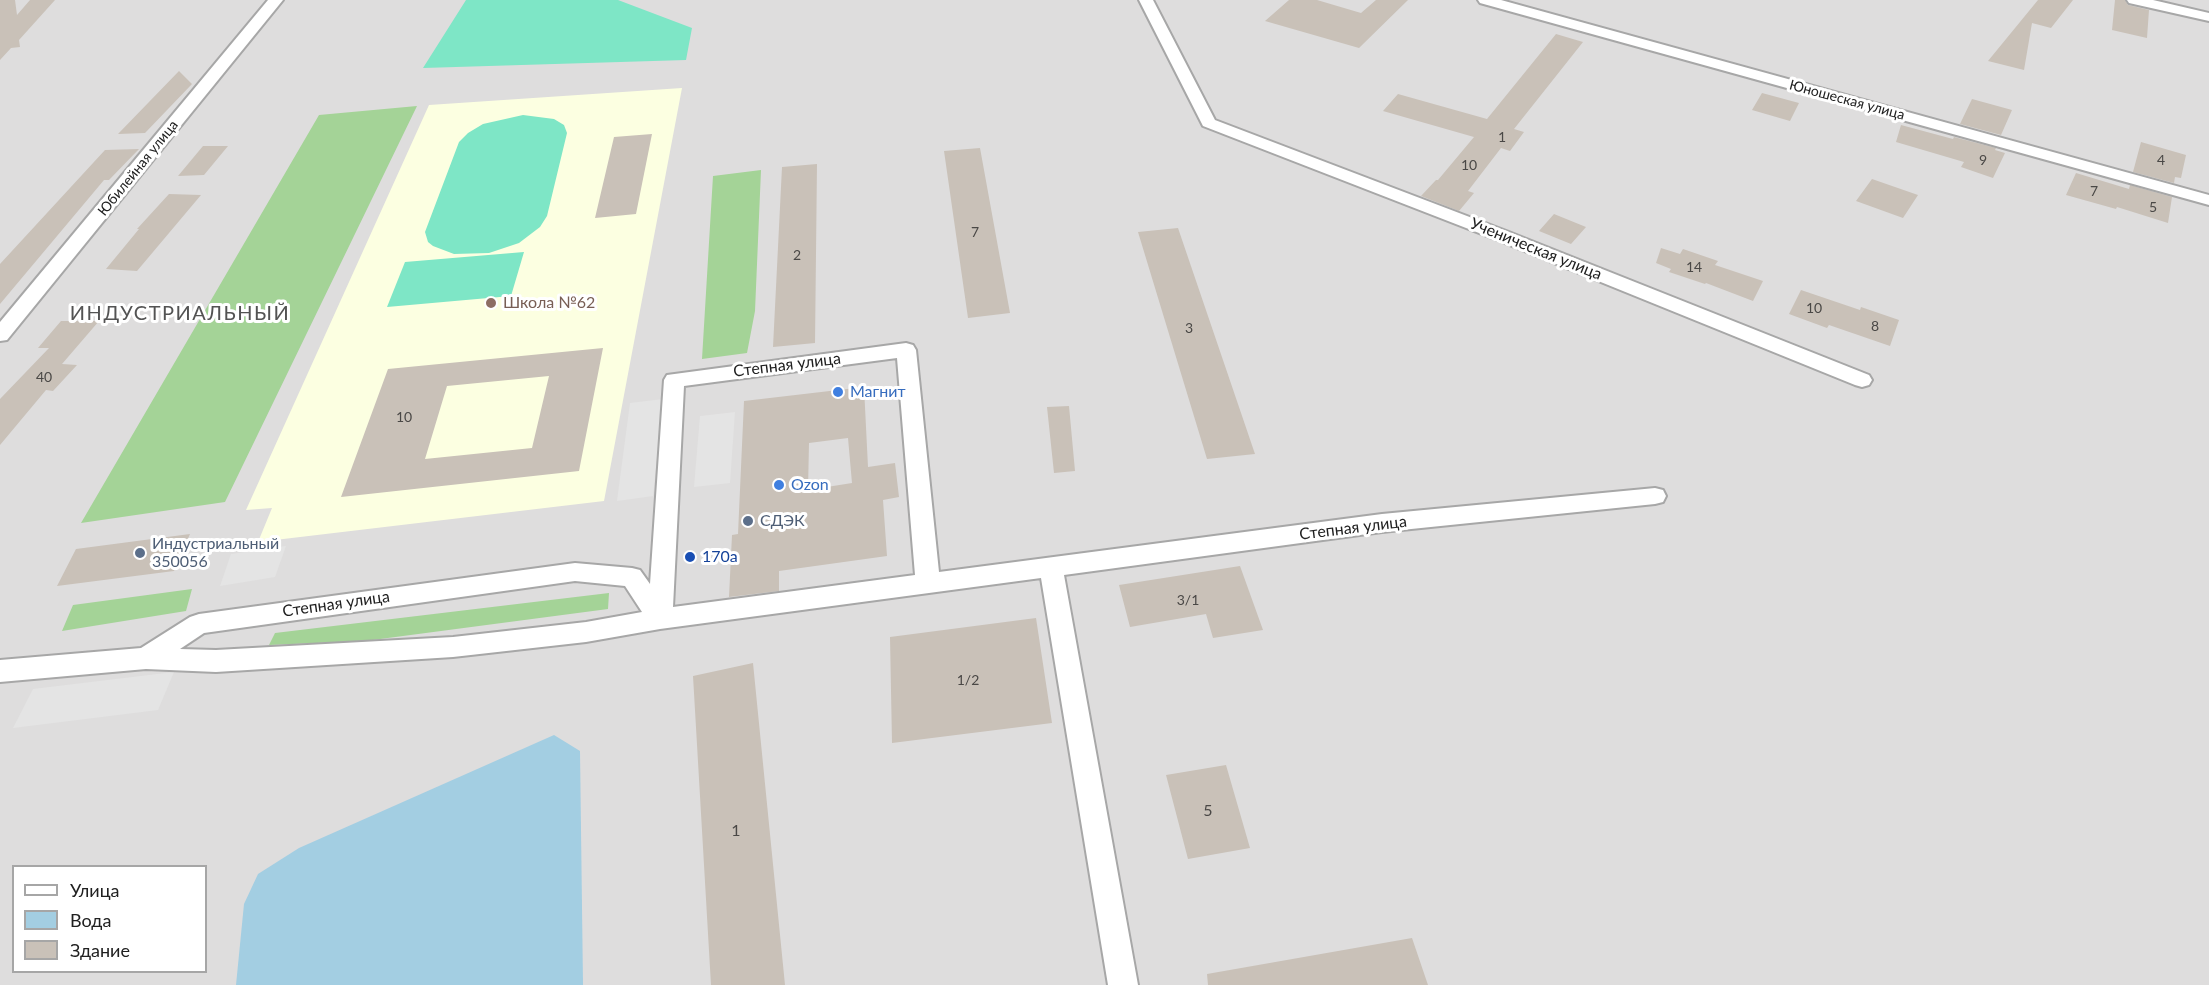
<!DOCTYPE html>
<meta charset="utf-8">
<style>
body{margin:0}
#map{position:relative;width:2209px;height:985px;overflow:hidden;background:#f1eee6;font-family:Lato,sans-serif}
canvas{display:block}
.legend{position:absolute;left:12px;top:865px;width:195px;height:108px;box-sizing:border-box;background:#fff;border:2px solid #a6a6a6;margin:0;padding:8px 10px;list-style:none;font-size:18px;color:#202020}
.legend li{display:flex;align-items:center;gap:12px;height:30px}
.legend b{width:30px;border:2px solid #a6a6a6}
</style>
<div id="map">
<canvas width="2209" height="985"></canvas>
<ul class="legend">
<li><b style="height:8px;background:#fff"></b>Улица</li>
<li><b style="height:16px;background:#a3cee2"></b>Вода</li>
<li><b style="height:16px;background:#c9c1b8"></b>Здание</li>
</ul>
</div>
<script>
const g = document.querySelector('canvas').getContext('2d');
g.lineJoin = 'round';
function paint(path, color) {
  g.fillStyle = color;
  g.fill(path, 'evenodd');
}
function shape(rows) {
  const path = new Path2D();
  for (const r of rows) {
    path.moveTo(r[0], r[1]);
    for (let i = 2; i < r.length; i += 2) path.lineTo(r[i], r[i + 1]);
  }
  return path;
}
function stroke(path, color, width, dash) {
  g.strokeStyle = color;
  g.lineWidth = width;
  g.lineCap = dash ? 'butt' : 'round';
  g.setLineDash(dash || []);
  g.stroke(path);
}
function drawText(font, color, halo, rows, align = 'center') {
  g.font = font + ' Lato,sans-serif';
  g.lineWidth = 6;
  g.setLineDash([]);
  g.textBaseline = 'middle';
  g.strokeStyle = halo;
  g.fillStyle = color;
  for (const [text, x, y, turn = 0] of rows) {
    g.save();
    g.translate(x, y);
    g.rotate((+turn || 0) * Math.PI / 180);
    g.textAlign = isNaN(turn) ? turn : align;
    if (halo) g.strokeText(text, 0, 0);
    g.fillText(text, 0, 0);
    g.restore();
  }
}
paint(shape([
 [0,0,2209,0,2209,985,0,985],
 [14,866,206,866,206,972,14,972]
]), '#dedddd');
paint(shape([
 [682,88,604,501,258,542,272,508,246,510,429,105]
]), '#fcffe1');
paint(shape([
 [417,106,225,502,81,523,319,115],
 [761,170,755,311,747,353,702,359,713,176],
 [192,589,186,611,62,631,73,605],
 [609,593,608,609,365,641,269,645,275,633]
]), '#a4d397');
paint(shape([
 [466,0,618,0,692,28,686,60,423,68],
 [523,115,554,119,564,125,567,133,547,216,540,227,519,243,489,253,454,254,433,246,428,242,425,232,459,142,468,133,483,124],
 [524,252,511,296,387,307,405,262]
]), '#7ee6c6');
paint(shape([
 [663,399,653,496,617,501,630,403],
 [735,412,730,483,694,487,700,416],
 [286,546,275,577,220,586,231,554],
 [174,672,158,710,13,728,33,689]
]), '#e4e4e4');
paint(shape([
 [554,735,580,751,583,985,236,985,244,904,258,874,299,848]
]), '#a3cee2');
paint(shape([
 [0,0,15,0,17,15,30,0,55,0,19,40,20,47,11,48,0,60],
 [1289,0,1317,0,1361,13,1376,0,1408,0,1359,48,1265,21],
 [2038,0,2073,0,2051,28,2032,23,2024,70,1988,61],
 [2115,0,2125,0,2128,5,2149,10,2147,38,2112,30],
 [1556,34,1583,42,1514,129,1524,132,1510,151,1501,148,1468,191,1474,193,1459,211,1421,196,1436,180,1438,180,1474,137,1383,111,1398,94,1487,119],
 [179,71,192,84,145,133,118,134],
 [1762,93,1799,103,1790,121,1752,110],
 [1972,99,2012,110,2001,135,1960,124],
 [1901,125,1953,139,1954,137,1996,148,1995,150,2005,153,1993,178,1961,167,1964,162,1896,142],
 [652,134,636,214,595,218,614,137],
 [2141,142,2186,155,2181,178,2175,177,2174,183,2133,172],
 [203,146,228,146,204,175,178,176],
 [980,148,1010,313,968,318,944,151],
 [139,149,109,180,104,180,0,304,0,264,105,150],
 [817,164,815,343,773,347,782,167],
 [2076,173,2129,189,2130,185,2172,197,2168,223,2117,207,2116,209,2066,195],
 [1872,179,1918,195,1903,218,1856,201],
 [169,194,201,195,137,271,106,269,139,229,137,229],
 [1554,214,1586,227,1571,244,1539,231],
 [1178,228,1255,454,1207,459,1138,232],
 [1661,248,1680,254,1683,249,1718,261,1715,265,1763,281,1753,301,1706,283,1705,284,1669,272,1671,269,1656,263],
 [1801,290,1860,310,1861,307,1899,320,1890,346,1829,325,1827,328,1789,314],
 [61,321,99,321,62,364,77,365,53,391,46,390,0,445,0,399,49,348,38,348],
 [603,348,579,471,341,497,388,369],
 [549,376,532,448,425,459,447,386],
 [864,387,868,467,895,463,899,497,883,500,887,556,779,571,779,591,729,597,732,535,738,534,744,401],
 [848,438,852,483,808,490,809,443],
 [1069,406,1075,471,1054,473,1047,407],
 [190,534,174,571,57,586,76,549],
 [1240,566,1263,630,1213,638,1206,614,1130,627,1119,585],
 [1036,618,1052,723,892,743,890,637],
 [753,663,785,985,711,985,693,676],
 [1226,765,1250,848,1188,859,1166,775],
 [1412,938,1428,985,1208,985,1207,974]
]), '#c9c1b8');
const minor = shape([
 [268,0,283,0,7,340,0,341,0,322,268,0],
 [1139,0,1153,0,1215,120,1509,232,1869,375,1872,380,1869,385,1862,387,1855,385,1497,240,1203,126,1139,0],
 [1478,0,1501,0,2209,195,2209,205,1480,3,1478,0],
 [2127,0,2153,0,2209,13,2209,21,2129,3,2127,0],
 [906,343,913,345,916,350,939,572,1382,514,1655,488,1663,490,1666,496,1663,502,1655,504,1382,532,1064,575,1138,985,1108,985,1041,578,660,629,586,642,453,657,216,672,146,669,0,682,0,660,141,648,190,617,199,614,575,563,632,568,640,570,650,584,664,380,667,375,906,343],
 [897,358,915,575,673,607,684,386,897,358],
 [575,581,625,586,642,612,586,622,453,637,216,650,180,649,204,633,575,581]
]);
stroke(minor, '#a7a7a7', 4);
paint(minor, '#fff');
for (const [x, y, r, color] of [
 [491,303,6,"#8d6e63"],
 [838,392,6,"#3f7fe0"],
 [779,485,6,"#3f7fe0"],
 [748,521,6,"#5c6f8a"],
 [140,553,6,"#5c6f8a"],
 [690,557,6,"#1a4fb4"]
]) {
  const dot = new Path2D();
  dot.arc(x, y, r, 0, 2 * Math.PI);
  g.fillStyle = color;
  g.fill(dot);
  stroke(dot, '#fff', 2);
}
drawText('14px', '#202020', '#fff', [
 ["Юношеская улица",1847,100,15],
 ["Юбилейная улица",138,168,-51]
]);
drawText('14px', '#4a4846', null, [
 ["1",1502,137],
 ["9",1983,160],
 ["4",2161,160],
 ["10",1469,165],
 ["7",2094,191],
 ["5",2153,207],
 ["7",975,232],
 ["2",797,255],
 ["14",1694,267],
 ["10",1814,308],
 ["8",1875,326],
 ["3",1189,328],
 ["40",44,377],
 ["10",404,417],
 ["3/1",1188,600],
 ["1/2",968,680]
]);
drawText('16px', '#202020', '#fff', [
 ["Ученическая улица",1536,249,22],
 ["Степная улица",787,365,-7],
 ["Степная улица",1353,528,-7],
 ["Степная улица",336,604,-8]
]);
drawText('16px', '#785e54', '#fff', [
 ["Школа №62",503,303]
], 'left');
drawText('16px', '#366cbe', '#fff', [
 ["Магнит",850,392],
 ["Ozon",791,485]
], 'left');
drawText('16px', '#4e5e75', '#fff', [
 ["СДЭК",760,521],
 ["Индустриальный",152,544],
 ["350056",152,562]
], 'left');
drawText('16px', '#164399', '#fff', [
 ["170а",702,557]
], 'left');
drawText('16px', '#4a4846', null, [
 ["5",1208,811],
 ["1",736,831]
]);
g.letterSpacing = '1.5px';
drawText('20px', '#535353', '#fff', [
 ["ИНДУСТРИАЛЬНЫЙ",180,314]
]);
g.letterSpacing = '0px';
</script>
